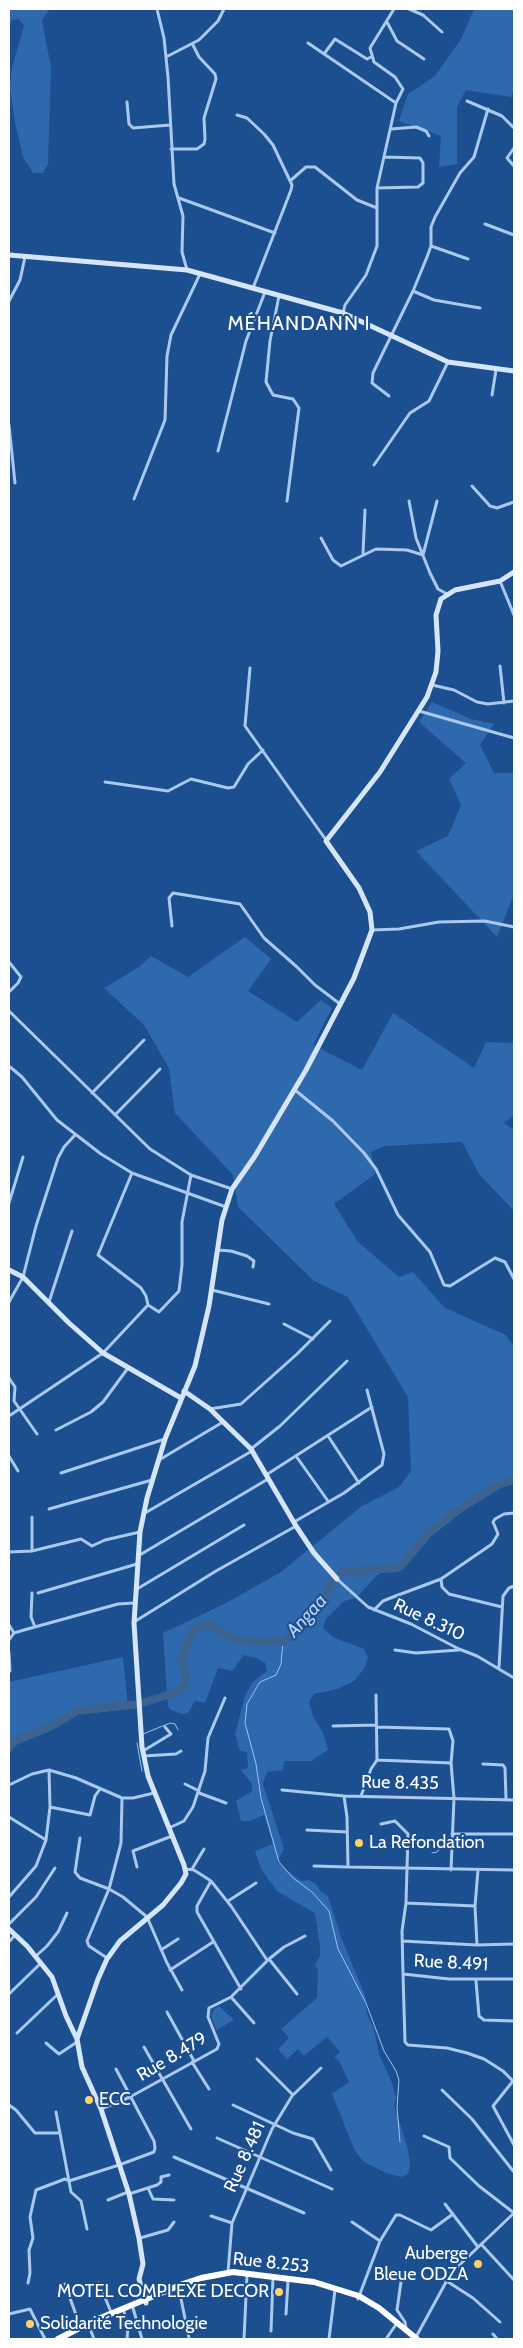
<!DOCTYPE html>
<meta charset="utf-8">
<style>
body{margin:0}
#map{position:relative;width:523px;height:2348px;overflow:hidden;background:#1b4f8f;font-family:Cabin,sans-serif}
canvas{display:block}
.frame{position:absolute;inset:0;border:10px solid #fff;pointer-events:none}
</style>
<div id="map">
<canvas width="523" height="2348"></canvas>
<div class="frame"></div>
</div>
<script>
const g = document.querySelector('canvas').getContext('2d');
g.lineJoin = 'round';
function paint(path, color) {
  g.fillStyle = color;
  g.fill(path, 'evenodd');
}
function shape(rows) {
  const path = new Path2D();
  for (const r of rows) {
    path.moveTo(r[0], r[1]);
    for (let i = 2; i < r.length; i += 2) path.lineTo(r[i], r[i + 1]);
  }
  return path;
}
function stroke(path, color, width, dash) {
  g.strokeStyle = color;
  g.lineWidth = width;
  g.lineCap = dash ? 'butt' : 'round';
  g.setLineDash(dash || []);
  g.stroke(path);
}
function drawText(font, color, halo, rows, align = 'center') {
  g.font = font + ' Cabin,sans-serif';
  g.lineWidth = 4;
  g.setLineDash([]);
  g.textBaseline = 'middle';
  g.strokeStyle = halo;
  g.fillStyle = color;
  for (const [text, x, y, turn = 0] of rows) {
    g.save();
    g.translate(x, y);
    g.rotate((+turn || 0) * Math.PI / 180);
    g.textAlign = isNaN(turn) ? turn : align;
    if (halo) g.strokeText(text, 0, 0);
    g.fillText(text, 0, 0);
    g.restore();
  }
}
paint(shape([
 [9,9,50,9,42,20,51,68,48,164,43,173,33,173,23,157,15,122,10,88,12,67,24,26,19,19,12,20,9,23],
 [474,9,514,9,514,90,511,97,466,90,457,107,457,164,439,167,441,136,399,121,408,94,435,76,461,39],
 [432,702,471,719,494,724,480,745,494,773,514,773,514,894,497,937,416,851,448,836,461,805,449,779,466,763,419,722],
 [245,937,271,959,248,991,297,1022,321,1000,332,1008,313,1045,362,1070,393,1013,474,1068,486,1042,514,1043,514,1115,504,1123,514,1130,514,1211,479,1174,462,1142,384,1146,371,1152,375,1174,334,1204,358,1242,399,1277,413,1272,445,1308,506,1335,514,1347,514,1480,500,1484,462,1507,429,1533,401,1566,383,1569,356,1598,344,1601,326,1619,323,1628,333,1637,364,1649,368,1658,364,1669,354,1681,337,1689,314,1694,309,1702,313,1716,323,1733,328,1750,311,1761,284,1761,283,1770,267,1772,263,1784,284,1849,277,1862,301,1881,309,1880,316,1884,321,1892,328,1896,341,1937,365,1995,367,2014,374,2029,379,2054,392,2083,396,2098,394,2105,408,2149,410,2166,408,2174,401,2177,386,2173,364,2162,355,2151,332,2094,349,2082,339,2061,334,2057,340,2052,327,2037,304,2056,298,2049,287,2059,278,2049,289,2038,281,2029,317,1998,318,1969,315,1965,320,1956,320,1946,315,1913,277,1891,261,1869,255,1851,273,1844,264,1815,250,1821,241,1821,236,1801,252,1791,252,1784,241,1770,248,1768,247,1752,240,1751,235,1734,245,1696,252,1683,267,1671,265,1663,256,1658,244,1655,232,1671,218,1668,205,1703,195,1701,188,1713,183,1714,171,1710,168,1707,163,1633,226,1603,281,1572,362,1506,399,1487,411,1471,408,1397,348,1297,314,1281,238,1207,233,1175,175,1113,169,1068,144,1025,104,988,139,967,151,956,188,977],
 [123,1657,128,1706,77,1711,50,1727,15,1741,9,1748,9,1682],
 [219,2006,234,2020,216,2030,211,2015,215,2008]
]), '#2e69ad');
stroke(shape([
 [283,1642,281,1664,276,1675,260,1682,247,1704,245,1723,256,1764,261,1798,279,1862,293,1878,312,1892,329,1911,338,1949,366,2003,384,2051,396,2071,399,2080,397,2107,400,2142],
 [143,1734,170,1723,175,1724,178,1730],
 [137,1743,142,1771],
 [432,1853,437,1852,446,1841]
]), '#9cc4f0', 1);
stroke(shape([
 [9,1748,15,1741,50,1727,77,1711,139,1704,177,1692,186,1683,186,1672,181,1660,193,1630,210,1624,228,1636,248,1642,283,1642,297,1630,319,1605,337,1575,342,1572,397,1568,401,1566,429,1533,462,1507,500,1484,514,1480]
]), '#3c6290', 8);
stroke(shape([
 [157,9,164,38,168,77,174,184,183,216,182,252,187,270],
 [409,9,423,15,442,32],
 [387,22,397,41,424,59],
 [308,43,396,103],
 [324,54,335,39,367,59,371,57],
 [166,57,199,40,218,21,224,9],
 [467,101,502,116,514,128],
 [127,102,129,124,133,128,170,125],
 [237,115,247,118,264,134,273,145,292,185,291,190,253,288],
 [391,129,416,127,426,131,429,136],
 [514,148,507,158,514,166],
 [171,149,197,149,204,144,205,139,204,118,216,79,215,74,199,57,193,45],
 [290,181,306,167,315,167,357,200,377,208],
 [377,188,418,187,423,183,423,163,420,158,384,157],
 [179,198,275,233],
 [485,224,514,235],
 [431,246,468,259],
 [413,291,434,300,480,308],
 [279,296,270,341,266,382,273,395,293,399,299,408,287,501],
 [9,301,20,280,25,257],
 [343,313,345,305,366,275,377,246,377,188,396,103,403,89,395,77,374,62,370,48,394,9],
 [492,395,496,370],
 [389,396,372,383,373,373,413,291,427,257,431,246,431,227,435,217,460,173,474,157,488,109],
 [9,425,15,483],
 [218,451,246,341,265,292],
 [374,465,410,413,429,401,448,362],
 [472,486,490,506,497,508,514,502],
 [134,499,165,420,167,356,171,335,200,274],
 [409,501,416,538,430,573,438,589,447,594],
 [321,538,333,560,341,566,376,549,407,550,423,555,437,501],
 [363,553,365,510],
 [500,581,514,615],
 [500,666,504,703],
 [250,668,245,726,326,840],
 [432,685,454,690,477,702,488,704,514,701],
 [419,711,514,738],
 [105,782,168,791,191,779,228,788,234,787,248,764,263,750],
 [172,926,169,898,173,893,240,904,264,938,297,967,315,985,340,1004],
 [372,930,399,929,439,922,485,921,514,927],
 [9,962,21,977,18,983,9,992],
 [9,1011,150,1149,191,1175,232,1189],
 [9,1066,22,1077,57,1120,101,1154,132,1173,226,1207],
 [295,1090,333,1121,364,1153,376,1169,398,1215,430,1252,444,1285,450,1286,495,1258,505,1262,514,1279],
 [92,1093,144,1040],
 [115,1115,160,1069],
 [132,1173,98,1255,141,1288,146,1296,148,1305,159,1312,179,1291,182,1265,182,1222,191,1175],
 [9,1203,23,1157],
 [218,1250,231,1251,247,1256,254,1261,253,1267],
 [212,1290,269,1304],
 [9,1302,23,1277,36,1226,58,1158,64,1147,75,1135],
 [49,1302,72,1231],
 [284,1324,313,1339],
 [9,1378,15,1387,14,1401,37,1434],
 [210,1409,241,1404,297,1354,330,1321],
 [9,1416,103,1353,148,1305],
 [56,1430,91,1412,103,1402,128,1368],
 [328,1436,359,1483],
 [251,1449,280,1426,347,1361],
 [9,1456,18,1471],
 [296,1456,328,1501],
 [159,1460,223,1422],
 [61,1473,165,1439],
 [266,1475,372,1407],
 [49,1509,152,1480],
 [145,1513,252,1451],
 [294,1522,344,1493,382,1465,384,1454,367,1390],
 [32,1551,32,1517],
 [9,1552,32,1551,81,1539,92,1546,105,1540,140,1532],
 [138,1556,268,1479],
 [337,1579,368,1607,411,1624,459,1649,477,1656,514,1678],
 [137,1589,244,1525],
 [32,1593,31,1617,35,1627],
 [38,1593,137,1564],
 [502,1607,449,1594,442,1587,441,1579,492,1544,498,1534,493,1522,495,1519,504,1514,514,1513],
 [374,1610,383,1601,393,1597,441,1579],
 [134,1622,216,1571,296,1526],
 [9,1625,14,1633],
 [9,1640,14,1633,24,1630,118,1604,134,1603],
 [395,1650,416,1653,459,1650],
 [9,1653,10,1671],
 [499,1667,503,1596,509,1588,514,1586],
 [376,1695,377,1760],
 [333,1726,376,1725],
 [377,1727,449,1729,453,1741,451,1763],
 [143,1751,171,1734,165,1727],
 [144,1756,176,1754,181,1751],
 [483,1764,503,1765,505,1768,506,1799],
 [185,1784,199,1791],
 [9,1785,32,1774,49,1770,76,1778,122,1798,133,1798,154,1793],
 [282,1790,344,1796],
 [199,1793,226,1803],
 [361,1796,371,1769,377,1760,451,1763,454,1798,451,1870],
 [514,1800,344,1796,347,1817,348,1867,514,1870],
 [50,1807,90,1815,95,1796,100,1789],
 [9,1817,46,1840],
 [381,1824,395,1821,408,1834,406,1903,402,1931,403,1974,449,1979,514,1979],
 [169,1828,184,1821,193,1807,205,1771,208,1738,225,1698],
 [307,1830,347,1832],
 [452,1834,514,1834],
 [80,1838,75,1872,80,1878,109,1889,121,1843,122,1798],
 [314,1866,348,1867],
 [137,1867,133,1851,172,1836],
 [186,1869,194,1870,211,1881,231,1906,267,1960],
 [192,1869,204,1849],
 [211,1881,197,1906,197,1912,241,1989],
 [9,1897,36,1866,46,1840,50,1807,49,1770],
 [228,1901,256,1883],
 [406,1903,475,1906],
 [9,1924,36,1897,55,1868],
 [402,1941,477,1945,514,1944],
 [9,1942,15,1935],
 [477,1945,475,1906,478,1870],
 [161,1950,178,1939],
 [36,1956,47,1946,58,1932,67,1913],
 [107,1958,89,1946,87,1941,109,1889,123,1897,147,1917,167,1963,182,1990],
 [269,1959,297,1994],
 [170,1970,213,1942],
 [403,1974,405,2042,408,2045,447,2048,467,2053,484,2059,503,2071,513,2081,493,2106,514,2145],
 [476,1981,479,2016,484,2020,514,2021],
 [9,1994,41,1963],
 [231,1997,254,2023],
 [167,2012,194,2061],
 [17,2033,58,1994],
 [46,2043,59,2054,77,2042],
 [144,2047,191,2129],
 [257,2059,293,2095],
 [192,2062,209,2089],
 [442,2090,472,2119,514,2172],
 [9,2105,16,2110,35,2133,59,2133],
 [233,2105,293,2133,313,2139,331,2170],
 [101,2109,130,2097,217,2049,219,2044,208,2017,209,2008,231,1997,269,1959,284,1947,305,1936],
 [56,2112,71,2192,81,2201,87,2229],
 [424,2136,449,2147,450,2158,479,2186,514,2213],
 [217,2138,332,2189],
 [174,2157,304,2213],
 [148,2188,153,2199,174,2200],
 [129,2194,157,2185,161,2182,161,2177,169,2175],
 [108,2200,128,2192],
 [445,2204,478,2247],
 [211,2216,232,2223],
 [352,2222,380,2241],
 [140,2238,168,2230,174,2222],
 [481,2244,514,2280],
 [228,2272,232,2223,272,2129,292,2096,321,2068],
 [402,2275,397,2310,405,2322,406,2329],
 [445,2280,473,2298,500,2322],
 [28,2283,30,2273,29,2250,33,2238,30,2217,36,2190,65,2179,69,2181,119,2165,154,2152,155,2148,154,2141,116,2069],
 [99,2283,111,2312],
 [65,2284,80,2326],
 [179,2289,189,2338],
 [358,2299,380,2241,396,2215,400,2215,431,2230,453,2214],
 [133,2308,142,2339],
 [124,2312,128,2326,127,2339],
 [9,2314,30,2309,45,2339],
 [286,2314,288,2281],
 [89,2326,94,2339],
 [271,2331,273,2278],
 [493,2334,497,2339],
 [416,2337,451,2273,514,2213],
 [244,2339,247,2275],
 [329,2339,335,2290],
 [386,2339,397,2323]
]), '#a9c9ee', 3);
stroke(shape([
 [9,255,187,270,343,313,448,362,514,371],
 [9,1270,23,1277,69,1323,103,1353,181,1398],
 [184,1391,210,1409,251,1449,296,1526,314,1553,337,1579],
 [9,1929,27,1946,52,1977,66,2016,77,2039,82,2067,101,2109,129,2194,139,2238,143,2264,139,2279,146,2303],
 [77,2039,98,1979,107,1959,120,1941,163,1905,181,1883,186,1874,184,1865,148,1776,142,1747,134,1623,140,1532,147,1498,165,1439,195,1366,209,1306,222,1220,232,1189,255,1156,306,1070,354,978,372,930,370,912,359,888,326,841,380,772,427,697,436,672,438,651,436,615,441,599,455,590,500,581,514,572]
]), '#d6e6fa', 5);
stroke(shape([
 [58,2339,93,2321,183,2284,201,2278,233,2272,314,2282,359,2296,379,2308,417,2339]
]), '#fff', 6);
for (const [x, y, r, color] of [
 [359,1843,5,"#ffd166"],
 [89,2100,5,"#ffd166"],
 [478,2264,5,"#ffd166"],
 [279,2292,5,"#ffd166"],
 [30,2324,5,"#ffd166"]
]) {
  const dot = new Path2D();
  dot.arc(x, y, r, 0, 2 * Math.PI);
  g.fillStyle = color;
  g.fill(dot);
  stroke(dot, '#1b4f8f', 2);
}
drawText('18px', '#fff', '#1b4f8f', [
 ["Rue 8.310",429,1620,25],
 ["Rue 8.435",400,1783,1],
 ["Rue 8.491",451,1963,3],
 ["Rue 8.479",172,2057,-31],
 ["Rue 8.481",245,2157,-66],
 ["Rue 8.253",271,2263,6]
]);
drawText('18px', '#fff', '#1b4f8f', [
 ["La Refondation",369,1843],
 ["ECC",99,2100],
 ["Auberge",468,2254,"right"],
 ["Bleue ODZA",468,2275,"right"],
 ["MOTEL COMPLEXE DECOR",269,2292,"right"],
 ["Solidarité Technologie",40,2324]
], 'left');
drawText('italic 19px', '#b5d3f5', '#1b4f8f', [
 ["Angaa",307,1616,-48]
]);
g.letterSpacing = '1px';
drawText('20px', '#fff', '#1b4f8f', [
 ["MÉHANDANN I",299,324]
]);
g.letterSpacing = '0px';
</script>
